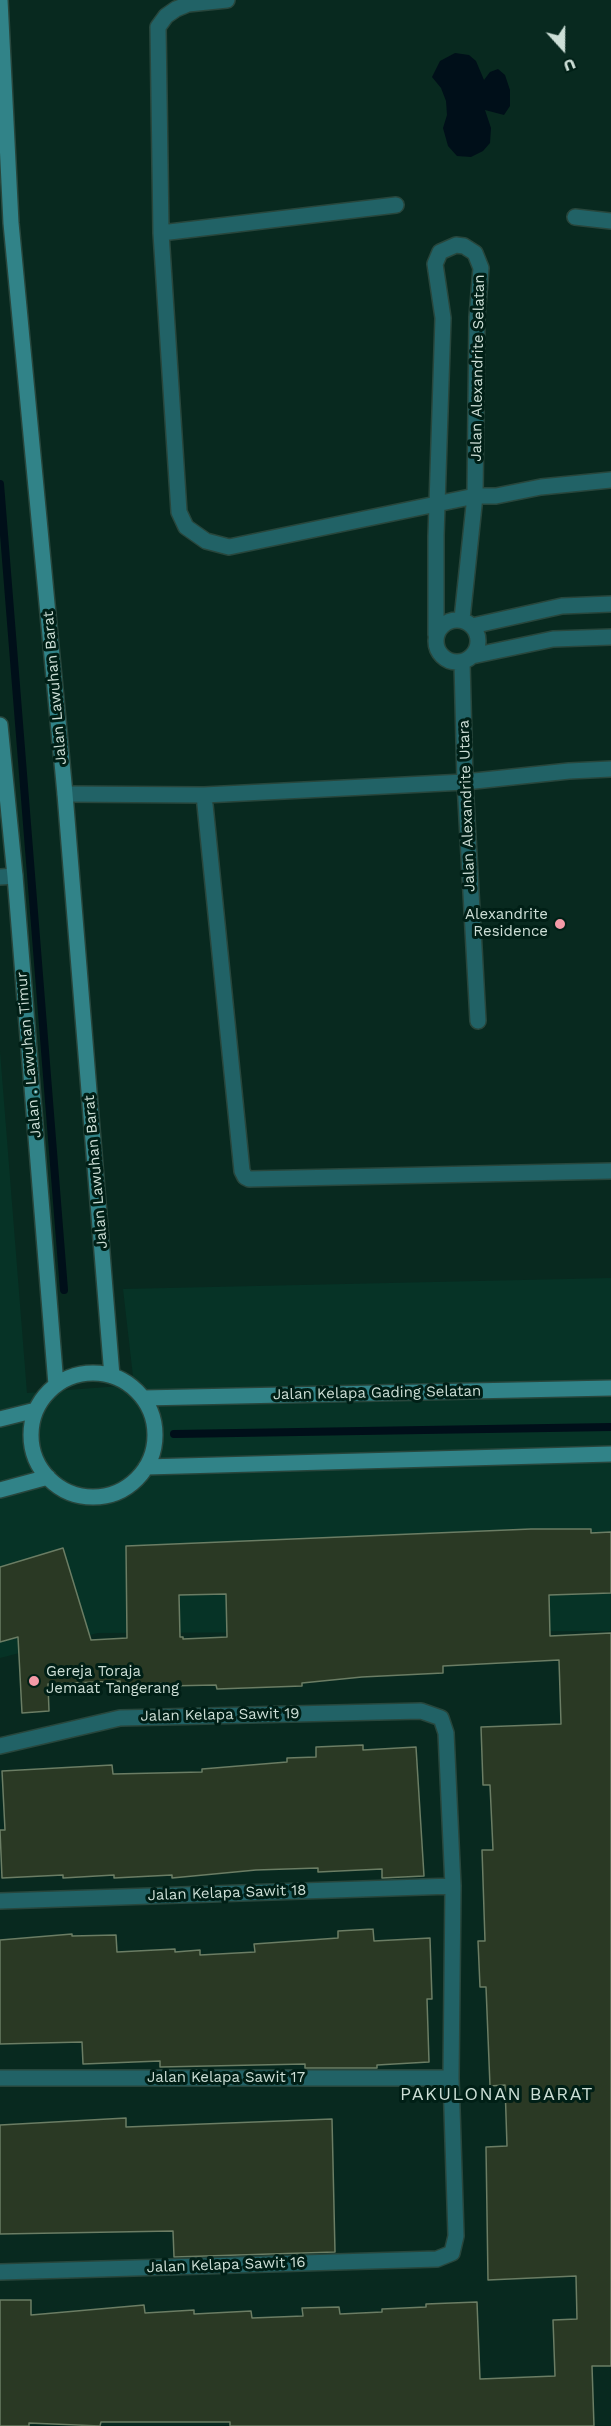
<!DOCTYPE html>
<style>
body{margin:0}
#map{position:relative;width:611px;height:2426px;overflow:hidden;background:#08291f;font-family:"Work Sans",sans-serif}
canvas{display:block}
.north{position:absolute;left:533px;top:18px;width:60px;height:60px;-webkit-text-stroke:4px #001f16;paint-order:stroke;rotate:159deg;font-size:16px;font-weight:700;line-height:24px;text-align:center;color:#cddfd7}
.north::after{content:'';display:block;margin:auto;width:21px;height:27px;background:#cddfd7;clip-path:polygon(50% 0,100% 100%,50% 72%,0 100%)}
</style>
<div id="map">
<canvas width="611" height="2426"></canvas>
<div class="north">U</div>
</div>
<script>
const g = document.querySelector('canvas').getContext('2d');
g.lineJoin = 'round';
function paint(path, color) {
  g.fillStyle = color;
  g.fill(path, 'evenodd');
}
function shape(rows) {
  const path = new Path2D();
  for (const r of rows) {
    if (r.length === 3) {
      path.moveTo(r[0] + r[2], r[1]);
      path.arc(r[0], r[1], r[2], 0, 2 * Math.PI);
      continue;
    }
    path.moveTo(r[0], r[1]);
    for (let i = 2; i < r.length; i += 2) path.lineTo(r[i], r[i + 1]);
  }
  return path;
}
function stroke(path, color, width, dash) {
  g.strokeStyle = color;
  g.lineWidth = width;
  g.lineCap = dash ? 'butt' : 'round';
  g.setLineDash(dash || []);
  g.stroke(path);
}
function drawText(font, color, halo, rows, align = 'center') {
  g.font = font + ' "Work Sans",sans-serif';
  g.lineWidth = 6;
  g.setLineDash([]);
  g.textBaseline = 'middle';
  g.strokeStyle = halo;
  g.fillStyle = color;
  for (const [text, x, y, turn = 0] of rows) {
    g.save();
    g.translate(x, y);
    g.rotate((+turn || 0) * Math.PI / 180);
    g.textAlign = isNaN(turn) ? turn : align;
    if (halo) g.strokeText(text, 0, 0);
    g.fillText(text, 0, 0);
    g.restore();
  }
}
paint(shape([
 [0,1051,27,1393,134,1385,123,1289,611,1278,611,1631,98,1633,0,1658]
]), '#063326');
paint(shape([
 [455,53,469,55,476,61,484,80,490,72,498,69,505,75,510,90,510,106,504,115,485,110,491,128,490,143,483,151,471,157,457,156,448,146,443,128,447,115,446,101,441,88,432,77,440,61]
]), '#000f19');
stroke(shape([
 [0,484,64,1290],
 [174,1434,611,1427]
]), '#000f19', 8);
const building = shape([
 [531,1529,591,1529,591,1533,611,1532,611,1593,549,1595,550,1636,611,1633,611,2366,592,2366,594,2426,230,2426,230,2422,101,2422,100,2426,29,2423,29,2426,0,2426,0,2300,31,2300,31,2315,144,2305,145,2313,194,2310,194,2314,251,2311,252,2318,303,2316,302,2308,339,2307,340,2314,382,2312,382,2309,426,2307,426,2304,477,2302,480,2379,555,2376,553,2320,577,2319,576,2276,488,2280,486,2147,507,2146,505,2085,490,2086,486,1987,480,1987,478,1941,485,1941,482,1850,493,1850,490,1785,483,1785,481,1727,561,1724,559,1660,443,1666,443,1673,362,1677,302,1683,302,1686,217,1689,216,1685,166,1686,166,1683,120,1685,120,1681,48,1684,49,1711,22,1713,18,1637,0,1642,0,1567,63,1548,91,1640,127,1638,126,1546,531,1529],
 [226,1594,227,1637,183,1639,183,1637,180,1637,179,1595,226,1594],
 [363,1745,363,1750,416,1747,424,1876,382,1878,382,1869,318,1872,318,1868,256,1870,172,1878,172,1875,114,1878,114,1875,63,1878,63,1875,2,1878,0,1830,5,1830,2,1771,112,1765,113,1774,202,1772,202,1769,287,1762,287,1758,316,1757,316,1747,363,1745],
 [373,1929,374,1941,430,1938,432,1999,427,1999,429,2062,377,2065,377,2068,305,2068,305,2064,160,2067,160,2061,83,2064,82,2042,0,2044,0,1940,72,1934,72,1936,116,1935,117,1952,175,1949,175,1952,200,1950,200,1955,255,1952,254,1944,338,1938,338,1931,373,1929],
 [126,2118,126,2127,332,2119,335,2252,174,2257,173,2231,0,2234,0,2125,126,2118]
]);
paint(building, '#2a3924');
stroke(building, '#6b7d64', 1.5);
const street = shape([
 [227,0,188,4,176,9,166,16,158,27,161,233,179,512,186,527,206,541,229,547,475,496,496,496,541,487,611,480],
 [575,217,611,221],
 [161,233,396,205],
 [457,641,21],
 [472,626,562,606,611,604],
 [436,635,436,536,443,318,435,264,440,252,456,245,464,246,475,253,481,268,477,317,475,496,462,619],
 [472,656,553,639,611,637],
 [462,662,465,782,478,1021],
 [65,794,204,795,465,782,569,771,611,769],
 [204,795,242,1171,245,1177,249,1179,611,1171],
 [0,877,15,876],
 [0,1746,120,1718,421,1711,441,1718,446,1733,453,1886,451,2078,456,2236,452,2253,437,2259,0,2272],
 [0,1901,453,1886],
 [0,2078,451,2078]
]);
const secondary = shape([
 [0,0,11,223,65,794,112,1376],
 [0,725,15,876,56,1385],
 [93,1435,62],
 [143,1398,611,1388],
 [0,1419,36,1410],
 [146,1467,611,1454],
 [0,1490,48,1477]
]);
stroke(street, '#28463c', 18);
stroke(secondary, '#28463c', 18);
stroke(street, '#216266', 15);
stroke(secondary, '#318388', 15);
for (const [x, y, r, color] of [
 [560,924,6,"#f49aa7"],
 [34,1681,6,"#f49aa7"]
]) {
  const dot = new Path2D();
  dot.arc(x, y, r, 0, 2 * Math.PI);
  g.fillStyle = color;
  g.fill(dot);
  stroke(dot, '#001f16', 2);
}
drawText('15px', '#cddfd7', '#001f16', [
 ["Jalan Alexandrite Selatan",478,368,-89],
 ["Jalan Lawuhan Barat",55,688,-95],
 ["Jalan Alexandrite Utara",467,806,-92],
 ["Jalan . Lawuhan Timur",29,1055,-95],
 ["Jalan Lawuhan Barat",96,1172,-95],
 ["Jalan Kelapa Gading Selatan",377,1393,-1],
 ["Jalan Kelapa Sawit 19",220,1715,-1],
 ["Jalan Kelapa Sawit 18",227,1893,-2],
 ["Jalan Kelapa Sawit 17",226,2078],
 ["Jalan Kelapa Sawit 16",226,2265,-2]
]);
drawText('15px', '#cddfd7', '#001f16', [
 ["Alexandrite",548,915],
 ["Residence",548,932],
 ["Gereja Toraja",46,1672,"left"],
 ["Jemaat Tangerang",46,1689,"left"]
], 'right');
g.letterSpacing = '1.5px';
drawText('18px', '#cddfd7', '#001f16', [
 ["PAKULONAN BARAT",497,2095]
]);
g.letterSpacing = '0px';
</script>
